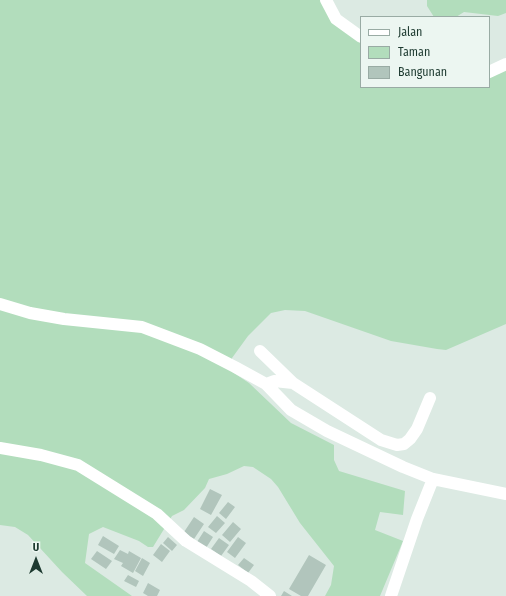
<!DOCTYPE html>
<style>
body{margin:0}
#map{position:relative;width:506px;height:596px;overflow:hidden;background:#dceae3;font-family:"Fira Sans Condensed",sans-serif}
canvas{display:block}
.legend{position:absolute;left:360px;top:16px;width:130px;height:72px;box-sizing:border-box;background:#ecf6f1;border:1px solid #99aba4;margin:0;padding:5px 7px;list-style:none;font-size:12px;color:#1d3a30}
.legend li{display:flex;align-items:center;gap:8px;height:20px}
.legend b{width:20px;border:1px solid #99aba4}
.north{position:absolute;left:16px;top:540px;width:40px;height:40px;-webkit-text-stroke:3px #ecf6f1;paint-order:stroke;rotate:0deg;font-size:11px;font-weight:700;line-height:16px;text-align:center;color:#1d3a30}
.north::after{content:'';display:block;margin:auto;width:14px;height:18px;background:#1d3a30;clip-path:polygon(50% 0,100% 100%,50% 72%,0 100%)}
</style>
<div id="map">
<canvas width="506" height="596"></canvas>
<ul class="legend">
<li><b style="height:5px;background:#fff"></b>Jalan</li>
<li><b style="height:11px;background:#b2ddbc"></b>Taman</li>
<li><b style="height:11px;background:#b1c5bc"></b>Bangunan</li>
</ul>
<div class="north">U</div>
</div>
<script>
const g = document.querySelector('canvas').getContext('2d');
g.lineJoin = 'round';
function paint(path, color) {
  g.fillStyle = color;
  g.fill(path, 'evenodd');
}
function shape(rows) {
  const path = new Path2D();
  for (const r of rows) {
    path.moveTo(r[0], r[1]);
    for (let i = 2; i < r.length; i += 2) path.lineTo(r[i], r[i + 1]);
  }
  return path;
}
function stroke(path, color, width, dash) {
  g.strokeStyle = color;
  g.lineWidth = width;
  g.lineCap = dash ? 'butt' : 'round';
  g.setLineDash(dash || []);
  g.stroke(path);
}
paint(shape([
 [0,0,321,0,361,43,361,87,489,87,489,77,506,70,506,324,446,350,437,349,391,341,305,311,285,310,271,313,248,336,232,358,231,371,249,383,291,423,334,445,334,460,339,471,405,491,403,515,380,512,375,530,403,541,380,596,325,596,331,585,334,566,300,523,278,487,271,479,253,467,244,466,227,474,209,479,205,488,184,510,172,516,153,547,148,547,139,541,103,527,89,534,85,563,132,596,87,596,62,572,28,535,15,527,0,525],
 [427,0,506,0,506,13,498,16,464,12,456,17,434,17,427,6]
]), '#b2ddbc');
paint(shape([
 [210,489,222,495,211,515,200,509],
 [228,502,235,507,226,519,219,513],
 [217,516,225,523,216,533,208,527],
 [194,517,204,524,194,539,184,532],
 [233,522,241,529,230,542,222,535],
 [204,531,213,537,206,548,197,542],
 [103,536,119,546,114,554,98,545],
 [168,537,177,545,172,551,163,543],
 [238,537,246,543,235,558,227,552],
 [219,538,229,545,221,556,211,549],
 [161,544,170,551,162,562,153,555],
 [120,550,128,554,129,551,141,558,133,573,121,566,123,563,114,559],
 [97,551,112,561,106,569,91,559],
 [309,555,326,565,308,596,301,596,289,589],
 [142,558,150,563,143,576,135,571],
 [244,558,254,565,248,573,238,565],
 [128,575,139,581,136,587,124,581],
 [148,583,160,590,157,596,148,596,143,593],
 [284,591,292,596,281,596]
]), '#b1c5bc');
stroke(shape([
 [326,0,336,19,361,37],
 [489,72,506,64],
 [0,304,30,313,64,319,142,327,200,349,235,367,266,384,291,410,327,431,403,467,433,479,506,494],
 [260,351,293,383],
 [266,384,274,381,293,383,381,440,397,445,404,444,410,439,417,429,430,398],
 [0,448,41,455,78,465,157,514,186,541,251,581,270,596],
 [391,596,417,519,433,479]
]), '#fff', 12);
</script>
